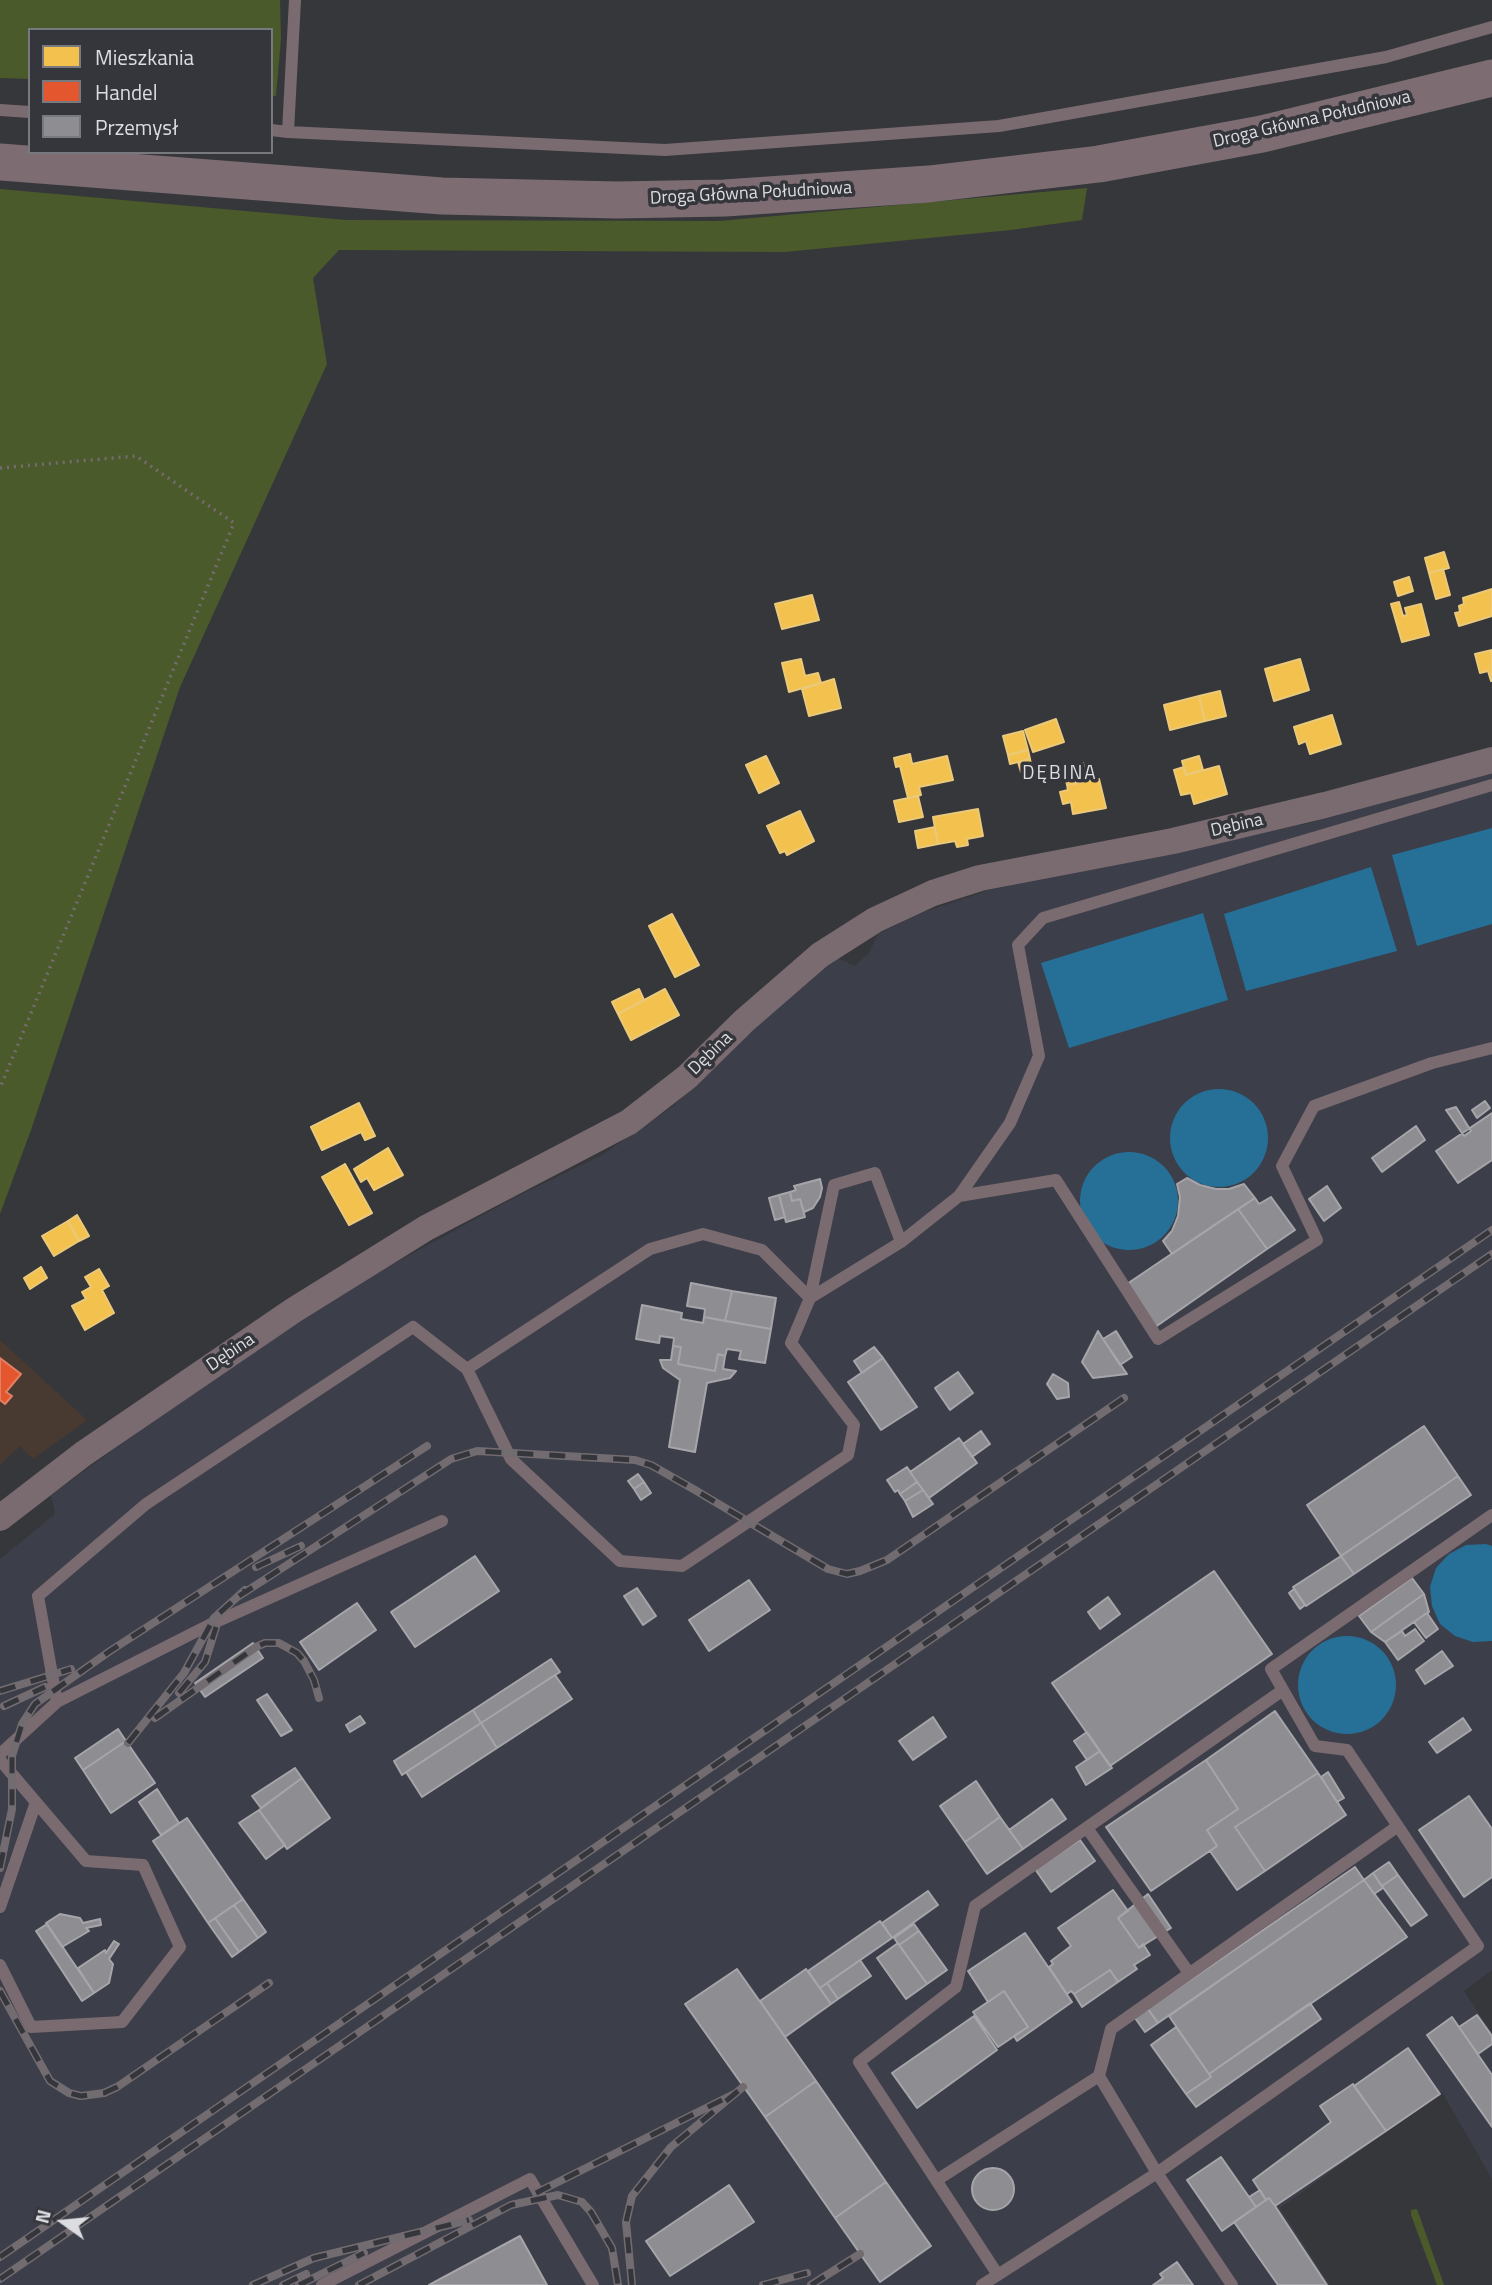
<!DOCTYPE html>
<meta charset="utf-8">
<style>
body{margin:0}
#map{position:relative;width:1492px;height:2285px;overflow:hidden;background:#36373b;font-family:"Titillium Web",sans-serif}
canvas{display:block}
.legend{position:absolute;left:28px;top:28px;width:245px;height:126px;box-sizing:border-box;background:#35363c;border:2px solid #78797e;margin:0;padding:9px 12px;list-style:none;font-size:21px;color:#dcdde1}
.legend li{display:flex;align-items:center;gap:14px;height:35px}
.legend b{width:35px;border:2px solid #78797e}
.north{position:absolute;left:28px;top:2187px;width:70px;height:70px;-webkit-text-stroke:5px #35363c;paint-order:stroke;rotate:285deg;font-size:19px;font-weight:700;line-height:28px;text-align:center;color:#dcdde1}
.north::after{content:'';display:block;margin:auto;width:24px;height:32px;background:#dcdde1;clip-path:polygon(50% 0,100% 100%,50% 72%,0 100%)}
</style>
<div id="map">
<canvas width="1492" height="2285"></canvas>
<ul class="legend">
<li><b style="height:19px;background:#f2c14e"></b>Mieszkania</li>
<li><b style="height:19px;background:#e4572e"></b>Handel</li>
<li><b style="height:19px;background:#8d8d92"></b>Przemysł</li>
</ul>
<div class="north">N</div>
</div>
<script>
const g = document.querySelector('canvas').getContext('2d');
g.lineJoin = 'round';
function paint(path, color) {
  g.fillStyle = color;
  g.fill(path, 'evenodd');
}
function shape(rows) {
  const path = new Path2D();
  for (const r of rows) {
    if (r.length === 3) {
      path.moveTo(r[0] + r[2], r[1]);
      path.arc(r[0], r[1], r[2], 0, 2 * Math.PI);
      continue;
    }
    path.moveTo(r[0], r[1]);
    for (let i = 2; i < r.length; i += 2) path.lineTo(r[i], r[i + 1]);
  }
  return path;
}
function stroke(path, color, width, dash) {
  g.strokeStyle = color;
  g.lineWidth = width;
  g.lineCap = dash ? 'butt' : 'round';
  g.setLineDash(dash || []);
  g.stroke(path);
}
function drawText(font, color, halo, rows, align = 'center') {
  g.font = font + ' "Titillium Web",sans-serif';
  g.lineWidth = 7;
  g.setLineDash([]);
  g.textBaseline = 'middle';
  g.strokeStyle = halo;
  g.fillStyle = color;
  for (const [text, x, y, turn = 0] of rows) {
    g.save();
    g.translate(x, y);
    g.rotate((+turn || 0) * Math.PI / 180);
    g.textAlign = isNaN(turn) ? turn : align;
    if (halo) g.strokeText(text, 0, 0);
    g.fillText(text, 0, 0);
    g.restore();
  }
}
paint(shape([
 [0,1340,87,1420,33,1459,20,1446,0,1465]
]), '#483a31');
paint(shape([
 [1492,770,1492,1970,1464,1991,1492,2033,1492,2179,1442,2092,1280,2208,1330,2285,0,2285,0,1559,55,1514,51,1495,149,1424,340,1293,512,1199,602,1155,672,1107,787,998,836,957,855,966,869,953,878,934,921,913,989,890,1310,823]
]), '#3c3e49');
paint(shape([
 [0,0,280,0,281,39,276,96,271,96,271,30,30,30,30,79,0,78],
 [1087,188,1082,220,1011,230,785,252,339,250,313,278,327,364,180,687,31,1130,0,1214,0,189,346,220,719,221],
 [1417,2209,1444,2285,1437,2285,1411,2215,1411,2210]
]), '#4b5a2b');
paint(shape([
 [1492,828,1492,924,1417,946,1392,855],
 [1371,867,1397,951,1246,991,1224,914],
 [1203,913,1228,1000,1069,1048,1041,963],
 [1219,1138,49],
 [1129,1201,49],
 [1486,1544,1492,1546,1492,1641,1473,1642,1455,1636,1440,1624,1432,1606,1430,1587,1436,1568,1449,1554,1466,1545],
 [1347,1685,49]
]), '#266f97');
const homes = shape([
 [1444,552,1449,568,1429,573,1425,558,1444,552],
 [1443,569,1450,595,1436,599,1429,573,1443,569],
 [1409,577,1413,591,1398,596,1394,582,1409,577],
 [1492,589,1492,616,1459,626,1455,613,1460,612,1459,606,1464,604,1463,598,1492,589],
 [812,595,819,620,782,629,775,604,812,595],
 [1399,602,1403,616,1407,615,1405,608,1421,604,1429,635,1402,642,1391,604,1399,602],
 [1492,650,1492,681,1491,681,1488,671,1480,673,1475,654,1492,650],
 [801,659,805,676,818,673,821,683,789,692,782,663,801,659],
 [1300,659,1309,690,1274,701,1265,669,1300,659],
 [834,679,841,708,809,716,802,689,834,679],
 [1220,691,1226,716,1205,721,1199,696,1220,691],
 [1199,696,1205,721,1170,730,1164,705,1199,696],
 [1332,715,1341,744,1310,754,1306,741,1299,744,1294,727,1332,715],
 [1056,719,1064,742,1033,752,1025,730,1056,719],
 [1023,731,1028,750,1008,755,1003,736,1023,731],
 [1028,750,1030,759,1010,764,1008,755,1028,750],
 [910,754,912,764,947,756,953,780,919,787,921,795,908,798,900,766,896,767,894,758,910,754],
 [766,756,779,783,759,793,746,765,766,756],
 [1199,756,1203,770,1186,775,1182,761,1199,756],
 [1030,759,1032,770,1021,772,1018,762,1030,759],
 [1083,763,1088,781,1067,785,1063,767,1083,763],
 [1219,766,1227,794,1194,804,1191,793,1181,795,1174,770,1184,767,1186,775,1219,766],
 [1099,779,1106,808,1073,814,1071,802,1063,804,1060,792,1068,790,1067,785,1099,779],
 [918,796,923,817,899,822,894,801,918,796],
 [978,809,983,836,967,839,968,845,957,847,955,841,938,844,933,817,978,809],
 [800,811,814,841,787,855,785,851,780,853,767,826,800,811],
 [935,827,938,844,918,848,915,831,935,827],
 [672,914,699,965,675,977,649,926,672,914],
 [639,989,644,1000,618,1014,612,1002,639,989],
 [665,989,679,1015,631,1040,618,1014,665,989],
 [359,1103,375,1136,365,1140,361,1132,322,1150,311,1127,359,1103],
 [388,1148,403,1175,374,1190,367,1178,361,1182,354,1169,388,1148],
 [345,1164,372,1213,349,1225,322,1177,345,1164],
 [77,1215,89,1236,79,1241,68,1221,77,1215],
 [68,1221,79,1241,54,1256,42,1236,68,1221],
 [41,1267,47,1278,30,1289,24,1278,41,1267],
 [99,1269,109,1286,102,1290,114,1313,85,1330,72,1306,86,1299,82,1292,91,1287,85,1277,99,1269]
]);
paint(homes, '#f2c14e');
stroke(homes, '#ebc97a', 2);
const shops = shape([
 [0,1358,21,1374,6,1392,12,1396,5,1404,0,1400,0,1358]
]);
paint(shops, '#e4572e');
stroke(shops, '#e27f64', 2);
const industry = shape([
 [1485,1101,1490,1108,1477,1118,1472,1110,1485,1101],
 [1456,1107,1471,1131,1464,1136,1446,1110,1456,1107],
 [1492,1113,1492,1160,1458,1183,1436,1151,1492,1113],
 [1416,1126,1425,1140,1382,1172,1372,1158,1416,1126],
 [1187,1178,1200,1185,1216,1189,1229,1189,1244,1184,1255,1198,1172,1254,1163,1241,1172,1231,1178,1216,1180,1197,1177,1184,1187,1178],
 [820,1179,822,1188,820,1197,813,1208,804,1212,800,1199,792,1201,790,1192,796,1190,794,1186,820,1179],
 [1327,1186,1341,1208,1324,1221,1309,1199,1327,1186],
 [790,1192,792,1201,800,1199,805,1217,786,1222,779,1195,790,1192],
 [779,1195,785,1217,775,1220,769,1198,779,1195],
 [1271,1197,1295,1230,1267,1249,1238,1209,1255,1198,1259,1204,1271,1197],
 [1238,1209,1267,1249,1151,1330,1121,1288,1238,1209],
 [691,1283,732,1291,725,1321,704,1317,705,1309,687,1306,691,1283],
 [732,1291,776,1298,771,1329,725,1321,732,1291],
 [642,1305,682,1313,681,1319,703,1323,704,1317,771,1329,765,1363,739,1359,741,1351,727,1349,725,1356,718,1354,715,1371,678,1364,681,1347,673,1346,674,1338,660,1336,659,1343,636,1339,642,1305],
 [1098,1331,1103,1339,1127,1374,1093,1378,1082,1362,1098,1331],
 [1116,1331,1132,1357,1120,1365,1103,1339,1116,1331],
 [673,1346,681,1347,678,1364,715,1371,718,1354,725,1356,723,1369,736,1371,730,1378,707,1383,695,1452,669,1447,680,1380,663,1368,660,1360,671,1360,673,1346],
 [874,1347,883,1358,862,1373,854,1361,874,1347],
 [883,1358,917,1407,881,1430,848,1382,883,1358],
 [958,1372,973,1393,950,1410,935,1388,958,1372],
 [1053,1374,1068,1383,1069,1397,1057,1399,1047,1384,1053,1374],
 [1424,1426,1458,1476,1341,1556,1307,1505,1424,1426],
 [981,1431,990,1444,972,1457,963,1444,981,1431],
 [959,1438,977,1463,929,1498,910,1472,959,1438],
 [907,1467,917,1482,900,1494,898,1490,895,1492,887,1480,907,1467],
 [638,1474,644,1482,634,1489,628,1481,638,1474],
 [1458,1476,1471,1495,1354,1574,1341,1556,1458,1476],
 [644,1482,651,1493,641,1500,634,1489,644,1482],
 [917,1482,923,1490,905,1501,900,1494,917,1482],
 [923,1490,933,1504,913,1517,905,1501,923,1490],
 [475,1556,499,1591,415,1647,391,1612,475,1556],
 [1341,1556,1354,1574,1306,1606,1293,1587,1341,1556],
 [1214,1571,1272,1654,1110,1766,1052,1683,1214,1571],
 [1412,1578,1424,1594,1371,1632,1359,1616,1412,1578],
 [749,1580,770,1610,709,1651,689,1620,749,1580],
 [637,1588,656,1616,643,1625,624,1596,637,1588],
 [1294,1589,1305,1605,1300,1609,1289,1593,1294,1589],
 [1424,1594,1429,1612,1427,1613,1385,1642,1371,1632,1424,1594],
 [1108,1597,1120,1614,1100,1629,1088,1612,1108,1597],
 [357,1603,376,1630,319,1670,300,1642,357,1603],
 [1427,1613,1438,1629,1426,1638,1414,1622,1427,1613],
 [1415,1629,1424,1641,1398,1660,1385,1642,1402,1631,1405,1636,1415,1629],
 [253,1643,263,1658,205,1697,195,1683,253,1643],
 [1442,1651,1453,1666,1425,1684,1416,1670,1442,1651],
 [551,1659,560,1672,481,1723,473,1710,551,1659],
 [555,1675,572,1699,497,1748,481,1723,555,1675],
 [267,1694,292,1730,281,1736,257,1700,267,1694],
 [473,1710,481,1723,402,1775,394,1761,473,1710],
 [1275,1711,1318,1773,1235,1827,1265,1871,1237,1890,1210,1851,1217,1846,1207,1830,1238,1809,1206,1760,1275,1711],
 [360,1716,365,1723,350,1732,346,1725,360,1716],
 [933,1717,946,1737,913,1760,899,1741,933,1717],
 [1463,1718,1471,1730,1437,1753,1429,1742,1463,1718],
 [481,1723,497,1748,422,1797,406,1772,481,1723],
 [118,1729,126,1741,83,1770,75,1758,118,1729],
 [1087,1732,1100,1751,1087,1760,1074,1741,1087,1732],
 [126,1741,155,1783,111,1813,83,1770,126,1741],
 [1100,1751,1112,1768,1086,1785,1076,1767,1100,1751],
 [1206,1760,1238,1809,1207,1830,1217,1846,1151,1891,1106,1827,1206,1760],
 [295,1768,302,1778,261,1808,252,1796,295,1768],
 [1328,1772,1344,1798,1337,1802,1321,1777,1328,1772],
 [1318,1773,1346,1815,1265,1871,1235,1827,1318,1773],
 [302,1778,330,1818,287,1849,259,1810,302,1778],
 [976,1781,1000,1817,965,1842,940,1806,976,1781],
 [157,1789,179,1823,161,1835,139,1802,157,1789],
 [1469,1796,1492,1829,1492,1877,1464,1897,1419,1830,1469,1796],
 [1052,1799,1066,1819,1023,1849,1009,1830,1052,1799],
 [259,1810,285,1845,266,1859,239,1823,259,1810],
 [1000,1817,1023,1849,987,1874,965,1842,1000,1817],
 [187,1818,243,1899,208,1923,153,1841,187,1818],
 [1080,1840,1095,1861,1051,1892,1035,1869,1080,1840],
 [1389,1862,1398,1875,1382,1886,1373,1873,1389,1862],
 [1355,1867,1364,1880,1158,2023,1148,2009,1355,1867],
 [1373,1873,1383,1888,1374,1894,1364,1880,1373,1873],
 [1398,1875,1427,1915,1411,1926,1382,1886,1398,1875],
 [1364,1880,1407,1937,1209,2074,1169,2016,1364,1880],
 [1113,1890,1128,1911,1118,1918,1139,1948,1143,1944,1150,1955,1134,1965,1137,1969,1118,1982,1110,1970,1074,1994,1071,1991,1067,1994,1049,1967,1053,1964,1051,1961,1071,1946,1058,1928,1113,1890],
 [928,1891,938,1905,892,1938,882,1923,928,1891],
 [1148,1894,1171,1928,1139,1948,1118,1918,1148,1894],
 [243,1899,266,1932,258,1938,234,1905,243,1899],
 [234,1905,258,1938,239,1952,215,1918,234,1905],
 [60,1914,80,1918,83,1923,100,1919,101,1925,86,1928,89,1931,62,1947,46,1923,60,1914],
 [215,1918,239,1952,232,1957,208,1923,215,1918],
 [880,1921,892,1938,820,1988,808,1971,880,1921],
 [47,1924,94,1993,82,2001,36,1931,47,1924],
 [914,1924,919,1931,899,1945,894,1938,914,1924],
 [919,1931,947,1970,927,1984,899,1945,919,1931],
 [1025,1933,1072,2002,1017,2041,1014,2036,1028,2027,1004,1991,988,2002,968,1971,1025,1933],
 [114,1941,119,1944,109,1959,113,1964,109,1983,94,1993,78,1968,105,1950,106,1953,114,1941],
 [898,1943,927,1984,906,1999,877,1958,898,1943],
 [860,1960,871,1976,838,1999,827,1983,860,1960],
 [737,1969,816,2081,765,2117,685,2004,737,1969],
 [806,1969,831,2004,785,2037,760,2001,806,1969],
 [1110,1970,1118,1982,1082,2007,1074,1994,1110,1970],
 [827,1983,838,1999,831,2004,820,1988,827,1983],
 [1004,1991,1028,2027,998,2047,973,2012,1004,1991],
 [1310,2003,1321,2019,1196,2107,1186,2094,1211,2077,1209,2074,1310,2003],
 [1148,2009,1158,2023,1145,2032,1135,2018,1148,2009],
 [1477,2015,1492,2036,1492,2044,1478,2054,1459,2027,1477,2015],
 [974,2016,997,2050,917,2108,892,2073,974,2016],
 [1452,2017,1492,2075,1492,2127,1427,2035,1452,2017],
 [1176,2027,1211,2077,1186,2094,1151,2045,1176,2027],
 [1408,2048,1440,2094,1386,2131,1354,2086,1408,2048],
 [816,2081,886,2182,835,2218,765,2117,816,2081],
 [1353,2084,1386,2131,1275,2206,1269,2198,1266,2200,1253,2180,1331,2122,1320,2106,1353,2084],
 [1221,2157,1256,2207,1222,2231,1187,2180,1221,2157],
 [993,2189,21],
 [886,2182,931,2246,880,2282,835,2218,886,2182],
 [729,2185,754,2222,670,2276,646,2241,729,2185],
 [1260,2190,1266,2200,1256,2207,1249,2197,1260,2190],
 [1269,2198,1275,2206,1327,2285,1278,2285,1234,2222,1269,2198],
 [520,2236,547,2285,429,2285,520,2236],
 [1177,2262,1193,2285,1153,2285,1163,2278,1160,2274,1177,2262]
]);
paint(industry, '#8d8d92');
stroke(industry, '#a5a5aa', 2);
stroke(shape([
 [0,468,136,456,234,523,0,1088]
]), '#756b70', 3.5, [2, 5]);
stroke(shape([
 [295,0,288,132,665,150,999,126,1386,57,1492,27],
 [0,110,30,112],
 [271,130,288,132],
 [959,1196,1056,1180,1158,1339,1317,1240,1282,1166,1314,1106,1432,1063,1492,1048],
 [810,1298,901,1242,959,1196,1010,1123,1039,1056,1018,945,1043,918,1492,785],
 [810,1298,834,1185,875,1173,901,1242],
 [57,1702,209,1625,442,1521],
 [0,1754,57,1702,38,1596,146,1504,413,1327,467,1369,511,1459,620,1561,682,1566,848,1455,854,1425,791,1343,810,1298,762,1250,703,1234,650,1249,467,1369],
 [0,1760,86,1861,143,1865,180,1947,122,2022,31,2027,0,1965],
 [1087,1828,1189,1973],
 [0,1907,36,1802],
 [1099,2076,1157,2173,1478,1946,1347,1750,1315,1746,1271,1669,1492,1515],
 [937,2180,1099,2076,1111,2029,1398,1826],
 [998,2275,859,2062,956,1987,975,1906,1283,1690],
 [322,2285,530,2179,593,2285],
 [982,2285,1157,2173,1232,2285]
]), '#7a6b70', 12);
stroke(shape([
 [0,1518,83,1454,294,1310,426,1228,629,1122,687,1077,744,1021,820,955,875,920,933,893,980,878,1173,841,1325,805,1492,760]
]), '#7a6b70', 26);
stroke(shape([
 [0,162,442,196,617,200,725,198,929,184,1099,164,1262,134,1492,78]
]), '#7d6d72', 37);
const rail = shape([
 [256,1567,301,1546],
 [239,1596,451,1459,477,1451,635,1460,651,1465,695,1490,828,1569,847,1574,860,1571,887,1560,1124,1398],
 [0,1691,71,1669],
 [179,1693,205,1662,216,1627],
 [4,1706,45,1687],
 [155,1718,256,1647,265,1643,279,1643,297,1653,304,1661,314,1680,319,1698],
 [128,1743,184,1673,214,1618,245,1590],
 [0,1868,12,1809,12,1756,22,1724,35,1704,110,1651,427,1446],
 [0,1991,50,2081,69,2093,81,2096,104,2093,117,2087,269,1983],
 [536,2193,734,2094],
 [0,2257,1492,1230],
 [0,2279,1492,1254],
 [253,2285,314,2258,469,2220],
 [283,2285,306,2274],
 [299,2285,364,2253],
 [359,2285,511,2205,558,2195,582,2202,591,2212,612,2248,618,2285],
 [632,2285,626,2222,632,2196,671,2147,743,2087],
 [763,2285,807,2273],
 [811,2285,860,2254]
]);
stroke(rail, '#726c71', 8);
stroke(rail, '#35363c', 5, [16]);
drawText('18px', '#dcdde1', '#35363c', [
 ["Droga Główna Południowa",1312,120,-13],
 ["Droga Główna Południowa",751,194,-3],
 ["Dębina",1237,826,-13],
 ["Dębina",711,1054,-44],
 ["Dębina",231,1353,-34]
]);
g.letterSpacing = '2px';
drawText('19px', '#dcdde1', '#35363c', [
 ["DĘBINA",1060,774]
]);
g.letterSpacing = '0px';
</script>
